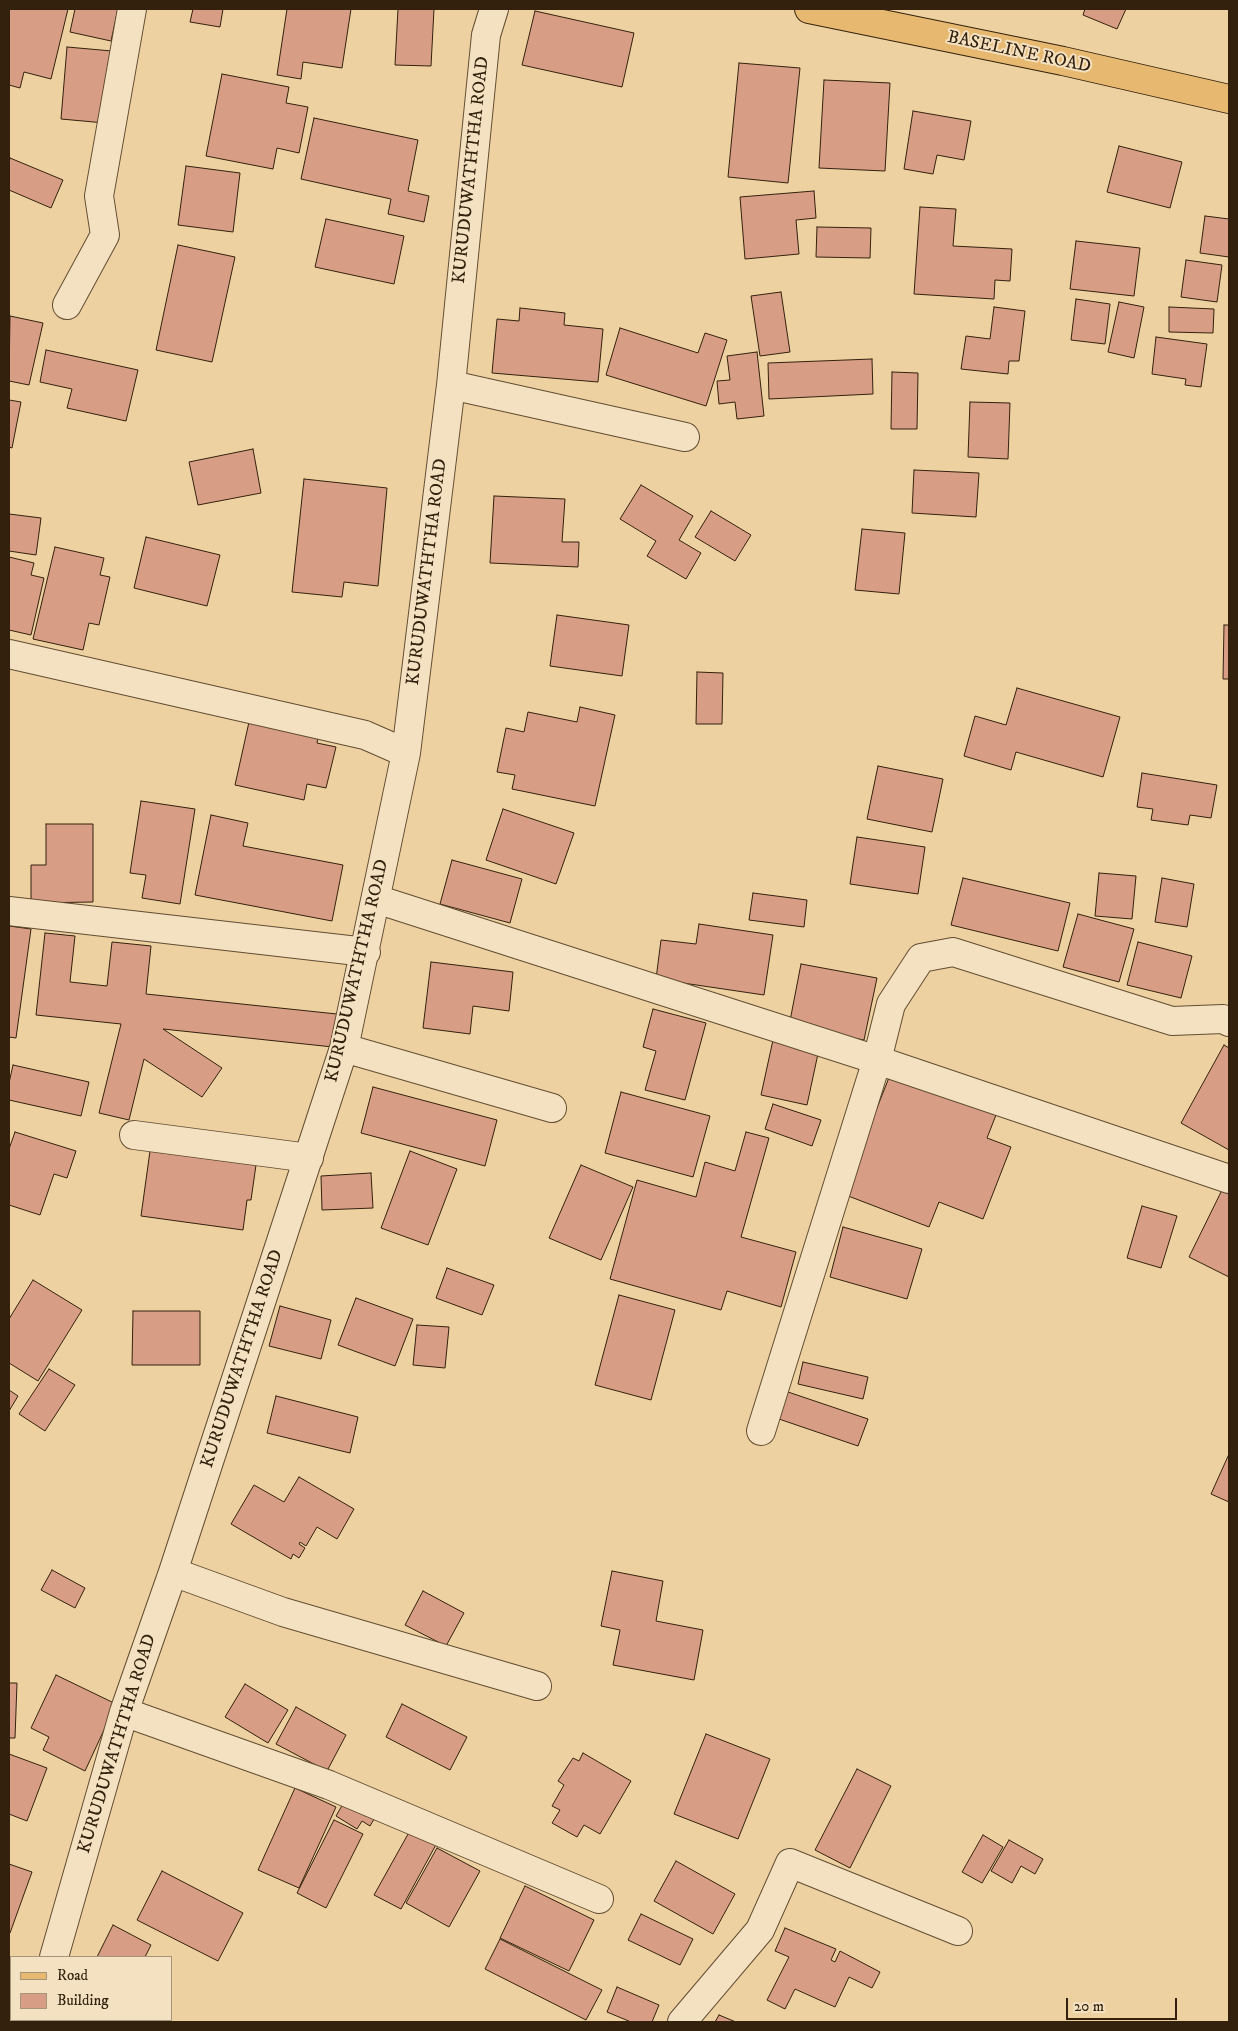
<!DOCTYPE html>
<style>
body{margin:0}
#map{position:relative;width:1238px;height:2031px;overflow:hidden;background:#eed1a1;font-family:"IM FELL DW Pica",serif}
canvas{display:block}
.frame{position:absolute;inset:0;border:10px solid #33210d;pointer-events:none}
.legend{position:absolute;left:10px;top:1956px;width:162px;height:65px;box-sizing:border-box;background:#f4e1c2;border:1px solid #a7947a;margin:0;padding:6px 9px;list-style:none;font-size:15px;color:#33210d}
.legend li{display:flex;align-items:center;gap:10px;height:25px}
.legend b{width:25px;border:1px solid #a7947a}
.scale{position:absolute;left:1066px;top:1998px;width:111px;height:22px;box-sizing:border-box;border:2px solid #33210d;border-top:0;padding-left:6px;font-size:15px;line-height:18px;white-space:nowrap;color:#33210d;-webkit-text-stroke:4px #f4e1c2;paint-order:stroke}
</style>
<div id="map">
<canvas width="1238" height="2031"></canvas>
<div class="frame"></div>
<ul class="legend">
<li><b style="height:6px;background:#e7b870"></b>Road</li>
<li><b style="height:14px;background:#d89e85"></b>Building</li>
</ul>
<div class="scale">20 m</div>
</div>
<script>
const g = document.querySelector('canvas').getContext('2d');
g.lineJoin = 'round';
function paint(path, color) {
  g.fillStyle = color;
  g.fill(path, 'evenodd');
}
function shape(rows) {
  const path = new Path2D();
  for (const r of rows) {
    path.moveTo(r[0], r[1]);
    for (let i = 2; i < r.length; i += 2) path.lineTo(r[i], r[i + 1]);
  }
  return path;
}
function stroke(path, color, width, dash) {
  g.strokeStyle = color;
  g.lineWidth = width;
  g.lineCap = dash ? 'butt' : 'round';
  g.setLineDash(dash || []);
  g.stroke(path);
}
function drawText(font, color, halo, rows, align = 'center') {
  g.font = font + ' "IM FELL DW Pica",serif';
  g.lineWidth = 4;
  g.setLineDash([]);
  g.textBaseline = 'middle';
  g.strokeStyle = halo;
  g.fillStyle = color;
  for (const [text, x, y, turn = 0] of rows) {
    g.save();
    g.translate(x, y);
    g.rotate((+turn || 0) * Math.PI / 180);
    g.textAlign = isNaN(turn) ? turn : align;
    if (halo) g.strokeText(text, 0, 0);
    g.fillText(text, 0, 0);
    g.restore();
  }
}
const building = shape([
 [9,9,68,9,51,79,24,72,20,88,9,85,9,9],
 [75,9,118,9,111,41,70,32,75,9],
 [193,9,223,9,220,27,190,22,193,9],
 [287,9,351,9,342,68,303,62,301,79,277,75,287,9],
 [398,9,434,9,431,66,395,65,398,9],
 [1085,9,1126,9,1117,29,1083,15,1085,9],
 [535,11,634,33,622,87,522,65,535,11],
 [67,47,112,51,105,123,61,119,67,47],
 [739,63,800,68,788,183,728,177,739,63],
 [222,74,289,87,286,103,308,107,299,153,277,148,273,169,206,156,222,74],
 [824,80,890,83,885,171,819,168,824,80],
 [913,111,971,121,964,160,937,155,933,174,904,169,913,111],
 [314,118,418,140,408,191,429,196,424,222,388,214,391,199,301,179,314,118],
 [1119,146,1182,162,1170,208,1107,192,1119,146],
 [10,158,63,180,51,208,9,190,9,162,10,158],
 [186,166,240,173,233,232,178,225,186,166],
 [814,191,816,218,796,220,799,254,745,259,740,197,814,191],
 [920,207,956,209,953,246,1012,249,1010,281,995,280,994,299,914,294,920,207],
 [1205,216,1229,219,1229,257,1200,253,1205,216],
 [326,219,404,236,394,284,315,267,326,219],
 [817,227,871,228,870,258,816,257,817,227],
 [1076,241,1140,248,1134,296,1070,289,1076,241],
 [178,245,235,257,212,362,156,350,178,245],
 [1186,260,1222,265,1217,302,1181,297,1186,260],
 [781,292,790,352,760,356,751,296,781,292],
 [1076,299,1110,304,1105,344,1071,340,1076,299],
 [1119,302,1144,307,1134,358,1108,352,1119,302],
 [994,307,1025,311,1019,361,1009,361,1008,374,961,369,966,336,990,339,994,307],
 [1169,307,1214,309,1213,333,1169,332,1169,307],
 [520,308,565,313,564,325,603,329,598,382,492,373,497,319,519,321,520,308],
 [10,316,43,323,29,385,9,381,10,316],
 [620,328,698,353,705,333,727,340,706,406,606,375,620,328],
 [1156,337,1207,344,1201,387,1185,385,1186,379,1152,374,1156,337],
 [46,350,138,370,126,421,67,408,72,389,40,382,46,350],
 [757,352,764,416,737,419,735,402,719,404,717,381,730,380,727,356,757,352],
 [872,359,873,394,769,399,768,363,872,359],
 [892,372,918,373,917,429,891,429,892,372],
 [9,400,21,402,12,448,9,447,9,400],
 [970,402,1010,403,1008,459,968,457,970,402],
 [253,449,261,493,198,505,189,462,253,449],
 [914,470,979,473,976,517,912,513,914,470],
 [304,479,387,488,378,586,344,582,342,597,292,592,304,479],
 [641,485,693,516,679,540,701,553,686,579,647,556,656,541,620,519,641,485],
 [494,496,565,499,562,542,579,542,578,567,490,563,494,496],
 [711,511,751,535,735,561,695,537,711,511],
 [9,514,41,518,36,555,9,551,9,514],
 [862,529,905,533,899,594,855,590,862,529],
 [146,537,220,555,207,606,134,588,146,537],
 [55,547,104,558,100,575,110,577,99,625,89,623,83,650,33,639,55,547],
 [9,557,34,563,31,575,44,578,31,635,9,630,9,557],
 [557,615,629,625,622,676,550,666,557,615],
 [1224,625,1229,625,1229,679,1223,679,1224,625],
 [697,672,723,673,722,724,696,724,697,672],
 [1017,688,1120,717,1103,777,1016,752,1011,770,964,756,975,716,1006,725,1017,688],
 [580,707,615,715,595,806,512,789,515,775,497,772,506,728,524,732,528,712,577,722,580,707],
 [251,713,320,727,317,743,336,747,326,788,307,784,304,800,235,785,251,713],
 [878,766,943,779,932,832,867,819,878,766],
 [1142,773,1217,785,1211,818,1190,815,1188,825,1151,820,1153,809,1137,807,1142,773],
 [141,801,195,809,180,904,142,898,146,875,130,873,141,801],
 [503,809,574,833,556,884,486,860,503,809],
 [211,815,248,823,243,846,343,865,332,921,195,895,211,815],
 [46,824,93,824,93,902,31,903,31,865,46,865,46,824],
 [857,837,925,847,918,894,850,884,857,837],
 [452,860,522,879,510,923,440,904,452,860],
 [1099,873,1136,876,1132,919,1095,916,1099,873],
 [963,878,1070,903,1058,951,951,925,963,878],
 [1162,878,1194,884,1187,927,1155,922,1162,878],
 [753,893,807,900,804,927,749,920,753,893],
 [1078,914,1134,929,1119,982,1063,967,1078,914],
 [699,924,773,935,764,995,656,979,661,940,696,944,699,924],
 [9,926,31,929,16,1038,9,1037,9,926],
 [45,933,75,936,70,982,107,986,112,942,151,946,146,994,337,1014,333,1047,163,1029,222,1068,202,1097,144,1059,129,1120,99,1113,121,1024,36,1015,45,933],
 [1138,942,1192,956,1181,998,1127,985,1138,942],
 [431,962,513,972,509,1011,473,1006,470,1034,423,1028,431,962],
 [801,964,877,978,864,1040,789,1026,801,964],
 [653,1009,706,1023,685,1100,645,1090,656,1051,643,1047,653,1009],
 [773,1040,819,1049,807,1105,761,1095,773,1040],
 [1224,1045,1229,1048,1229,1150,1181,1123,1224,1045],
 [13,1065,89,1082,81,1116,9,1100,9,1083,13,1065],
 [890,1075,996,1115,987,1138,1011,1147,983,1219,939,1202,929,1227,843,1194,890,1075],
 [373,1087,497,1120,485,1166,361,1133,373,1087],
 [621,1092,710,1116,693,1177,605,1153,621,1092],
 [773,1104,821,1120,812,1146,765,1129,773,1104],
 [15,1132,76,1151,67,1178,54,1174,40,1215,9,1205,9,1149,15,1132],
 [746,1132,769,1138,741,1237,796,1252,781,1307,727,1291,721,1310,610,1279,637,1180,696,1197,705,1162,735,1171,746,1132],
 [150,1151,256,1165,251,1200,247,1200,243,1230,141,1216,150,1151],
 [410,1151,457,1169,428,1245,381,1228,410,1151],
 [581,1165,633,1187,601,1260,549,1238,581,1165],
 [371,1173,373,1208,322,1210,321,1176,371,1173],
 [1222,1190,1229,1193,1229,1277,1189,1257,1222,1190],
 [1142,1206,1177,1216,1161,1268,1127,1258,1142,1206],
 [843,1227,922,1249,907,1299,830,1277,843,1227],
 [447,1268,494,1285,482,1315,436,1298,447,1268],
 [33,1280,82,1310,38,1381,9,1363,9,1319,33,1280],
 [619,1295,675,1310,651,1400,595,1385,619,1295],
 [356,1298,413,1319,395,1366,338,1345,356,1298],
 [280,1306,331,1320,321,1359,269,1346,280,1306],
 [133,1311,200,1311,200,1365,132,1365,133,1311],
 [417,1325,449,1327,445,1368,413,1365,417,1325],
 [803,1362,868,1377,863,1399,798,1384,803,1362],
 [49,1369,75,1385,45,1431,19,1414,49,1369],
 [9,1390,18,1396,9,1411,9,1390],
 [785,1391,868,1419,858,1446,776,1418,785,1391],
 [276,1396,358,1417,350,1453,267,1433,276,1396],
 [1229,1454,1229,1502,1211,1494,1229,1454],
 [299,1477,354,1509,337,1539,317,1527,306,1546,300,1542,299,1544,305,1548,299,1558,293,1554,291,1559,231,1524,254,1485,284,1502,299,1477],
 [52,1570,85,1588,75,1608,41,1590,52,1570],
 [612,1571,663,1581,656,1621,703,1630,694,1680,613,1665,620,1630,601,1626,612,1571],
 [423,1591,464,1613,446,1646,405,1625,423,1591],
 [56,1675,116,1704,85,1771,43,1750,49,1737,31,1728,56,1675],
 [9,1683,17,1683,15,1738,9,1738,9,1683],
 [245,1684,288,1710,268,1743,225,1717,245,1684],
 [402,1704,467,1737,450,1770,386,1737,402,1704],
 [296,1707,346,1735,327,1771,276,1744,296,1707],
 [706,1734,770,1759,738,1839,674,1814,706,1734],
 [583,1753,631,1781,600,1834,584,1825,577,1837,552,1823,560,1810,552,1806,564,1785,558,1781,573,1758,579,1761,583,1753],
 [9,1754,47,1768,27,1821,9,1814,9,1754],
 [857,1769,891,1786,850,1868,815,1850,857,1769],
 [295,1788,336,1807,299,1888,258,1870,295,1788],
 [344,1802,365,1816,370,1809,377,1814,370,1826,362,1821,357,1829,336,1816,344,1802],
 [334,1820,363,1834,326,1908,297,1893,334,1820],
 [412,1827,438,1841,401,1909,374,1895,412,1827],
 [983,1835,1003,1847,982,1883,962,1872,983,1835],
 [1009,1840,1043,1859,1035,1874,1021,1866,1012,1883,991,1871,1009,1840],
 [437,1848,480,1871,449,1927,406,1903,437,1848],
 [676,1861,735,1894,713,1934,654,1901,676,1861],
 [9,1864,32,1872,10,1933,9,1933,9,1864],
 [162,1871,243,1913,218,1961,137,1920,162,1871],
 [525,1886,594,1920,569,1971,500,1938,525,1886],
 [641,1914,693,1939,680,1965,628,1940,641,1914],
 [113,1925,151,1945,145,1957,97,1957,113,1925],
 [785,1928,836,1949,831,1960,835,1962,840,1951,880,1972,872,1988,849,1977,835,2007,795,1989,785,2009,767,2000,789,1957,775,1951,785,1928],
 [500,1939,602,1990,586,2020,485,1969,500,1939],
 [617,1987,659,2005,652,2022,631,2022,607,2012,617,1987],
 [719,2015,736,2022,715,2022,719,2015]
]);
paint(building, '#d89e85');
stroke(building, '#33210d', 1);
const street = shape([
 [67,305,105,235,99,196,132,9],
 [451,385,685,437],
 [9,654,365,735,406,753],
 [376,899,877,1060,1229,1179],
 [9,911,366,952],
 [344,1048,552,1108],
 [134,1135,309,1158],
 [761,1431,877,1060,891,1004,921,958,953,952,1172,1021,1223,1019,1229,1022],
 [173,1572,283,1612,537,1686],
 [124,1712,329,1785,599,1899],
 [54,1957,124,1712,173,1572,344,1048,406,753,451,385,486,35,494,9],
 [35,2022,36,2020],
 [682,2022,760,1930,790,1863,958,1931]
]);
const primary = shape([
 [809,9,1063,61,1229,99]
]);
stroke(street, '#624d32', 30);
stroke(primary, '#33210d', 30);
stroke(street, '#f4e1c2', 28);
stroke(primary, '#e7b870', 28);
drawText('18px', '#33210d', '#f4e1c2', [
 ["BASELINE ROAD",1019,53,12],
 ["KURUDUWATHTHA ROAD",472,170,-84],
 ["KURUDUWATHTHA ROAD",428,572,-83],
 ["KURUDUWATHTHA ROAD",358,971,-77],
 ["KURUDUWATHTHA ROAD",243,1359,-72],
 ["KURUDUWATHTHA ROAD",118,1744,-73]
]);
</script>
